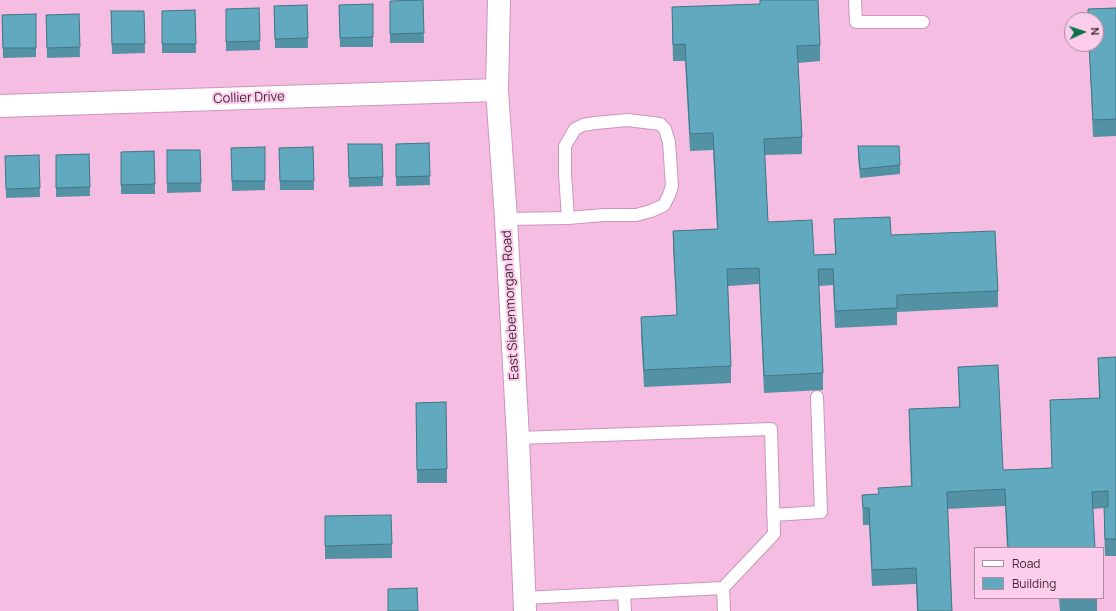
<!DOCTYPE html>
<style>
body{margin:0}
#map{position:relative;width:1116px;height:611px;overflow:hidden;background:#f5bde1;font-family:Manrope,sans-serif}
canvas{display:block}
.legend{position:absolute;left:974px;top:547px;width:130px;height:52px;box-sizing:border-box;background:#fcceeb;border:1px solid #b08ca3;margin:0;padding:5px 7px;list-style:none;font-size:12px;color:#3e2836}
.legend li{display:flex;align-items:center;gap:8px;height:20px}
.legend b{width:20px;border:1px solid #b08ca3}
.north{position:absolute;left:1064px;top:12px;width:40px;height:40px;box-sizing:border-box;background:#fcceeb;border:1px solid #b08ca3;border-radius:50%;rotate:87deg;font-size:11px;font-weight:700;line-height:16px;text-align:center;color:#3e2836}
.north::after{content:'';display:block;margin:auto;width:14px;height:18px;background:#09724a;clip-path:polygon(50% 0,100% 100%,50% 72%,0 100%)}
</style>
<div id="map">
<canvas width="1116" height="611"></canvas>
<ul class="legend">
<li><b style="height:5px;background:#fff"></b>Road</li>
<li><b style="height:11px;background:#60a9bf"></b>Building</li>
</ul>
<div class="north">N</div>
</div>
<script>
const g = document.querySelector('canvas').getContext('2d');
g.lineJoin = 'round';
function shape(rows) {
  const path = new Path2D();
  for (const r of rows) {
    path.moveTo(r[0], r[1]);
    for (let i = 2; i < r.length; i += 2) path.lineTo(r[i], r[i + 1]);
  }
  return path;
}
function stroke(path, color, width, dash) {
  g.strokeStyle = color;
  g.lineWidth = width;
  g.lineCap = dash ? 'butt' : 'round';
  g.setLineDash(dash || []);
  g.stroke(path);
}
function paint(path, color) {
  g.fillStyle = color;
  g.fill(path, 'evenodd');
}
function drawText(font, color, halo, rows, align = 'center') {
  g.font = font + ' Manrope,sans-serif';
  g.lineWidth = 4;
  g.setLineDash([]);
  g.textBaseline = 'middle';
  g.strokeStyle = halo;
  g.fillStyle = color;
  for (const [text, x, y, turn = 0] of rows) {
    g.save();
    g.translate(x, y);
    g.rotate((+turn || 0) * Math.PI / 180);
    g.textAlign = isNaN(turn) ? turn : align;
    if (halo) g.strokeText(text, 0, 0);
    g.fillText(text, 0, 0);
    g.restore();
  }
}
const lane = shape([
 [855,0,856,22,923,22],
 [506,219,568,218,604,215,636,215,651,211,664,205,669,195,672,186,669,142,665,129,660,124,628,120,595,123,583,125,575,129,565,146,565,174,568,218],
 [518,438,771,429,774,534,723,588,524,598],
 [773,515,821,512,817,397],
 [723,588,724,611],
 [624,593,625,611]
]);
const street = shape([
 [0,106,497,90]
]);
const secondary = shape([
 [499,0,497,90,506,219,518,438,525,611]
]);
stroke(lane, '#cb96b9', 14);
stroke(street, '#cb96b9', 24);
stroke(secondary, '#cb96b9', 24);
stroke(lane, '#fff', 12);
stroke(street, '#fff', 22);
stroke(secondary, '#fff', 22);
paint(shape([
 [423,0,424,43,390,43,390,1],
 [760,0,818,0,820,45,820,61,798,63,802,137,802,154,765,155,768,222,814,255,835,254,834,219,891,235,998,291,998,307,897,312,897,325,835,328,833,285,819,286,823,373,823,390,764,393,759,284,728,286,731,366,731,383,644,387,641,334,641,317,677,315,673,248,673,231,717,229,713,150,690,151,685,61,673,61,672,24,672,7,760,4],
 [373,4,373,47,340,47,339,5],
 [307,5,308,48,275,48,274,6],
 [259,8,260,50,226,51,226,9],
 [1116,8,1116,136,1093,137,1089,44,1096,44,1096,20,1088,20,1088,9],
 [195,10,196,53,162,53,162,11],
 [111,11,144,11,145,53,112,54],
 [36,14,36,57,3,58,2,15],
 [79,14,80,57,47,58,46,15],
 [429,143,430,185,396,186,396,144],
 [348,144,382,144,383,186,349,187],
 [858,146,900,165,900,174,860,178,858,155],
 [265,147,265,190,232,191,231,148],
 [313,147,314,190,280,190,279,148],
 [167,150,200,150,201,192,167,193],
 [154,151,155,194,121,194,121,152],
 [89,154,90,196,56,197,56,155],
 [39,155,40,197,6,198,5,156],
 [1116,357,1116,556,1105,556,1104,524,1104,508,1093,509,1095,548,1007,548,1005,506,947,509,952,611,917,611,916,584,872,586,869,525,863,525,862,495,878,494,911,486,909,426,909,409,959,407,958,367,1003,470,1052,468,1050,400,1099,398,1098,358],
 [446,402,447,483,417,483,416,403],
 [325,516,392,544,392,558,325,559],
 [1059,598,1097,598,1097,611,1060,611]
]), '#5391a4');
const building = shape([
 [423,0,424,33,390,34,390,1,423,0],
 [760,0,818,0,820,45,797,46,802,137,764,139,768,222,812,220,814,255,836,254,834,219,890,217,891,235,995,231,998,291,897,295,897,308,835,311,833,269,818,269,823,373,764,376,759,268,727,269,731,366,644,370,641,317,677,315,673,231,718,229,713,133,690,134,685,44,673,45,672,7,760,4,760,0],
 [373,4,373,37,340,38,339,5,373,4],
 [307,5,308,38,275,39,274,6,307,5],
 [259,8,260,41,226,42,226,9,259,8],
 [1116,8,1116,119,1093,120,1089,44,1096,44,1096,20,1088,20,1088,9,1116,8],
 [195,10,196,44,162,44,162,11,195,10],
 [111,11,144,11,145,44,112,44,111,11],
 [36,14,36,48,3,48,2,15,36,14],
 [79,14,80,47,47,48,46,15,79,14],
 [429,143,430,176,396,177,396,144,429,143],
 [348,144,382,144,383,177,349,178,348,144],
 [858,146,899,146,900,165,860,169,858,146],
 [265,147,265,181,232,181,231,148,265,147],
 [313,147,314,181,280,181,279,148,313,147],
 [167,150,200,150,201,183,167,183,167,150],
 [154,151,155,184,121,185,121,152,154,151],
 [89,154,90,187,56,188,56,155,89,154],
 [39,155,40,188,6,189,5,156,39,155],
 [1116,357,1116,539,1105,539,1104,507,1108,507,1108,491,1092,492,1095,548,1008,548,1005,489,947,492,952,611,918,611,916,568,872,570,869,508,863,508,862,495,879,494,878,488,912,486,909,409,960,407,958,367,998,365,1003,470,1052,468,1050,400,1100,398,1098,358,1116,357],
 [446,402,447,469,417,470,416,403,446,402],
 [391,515,392,544,325,546,325,516,391,515],
 [417,588,418,611,388,611,388,589,417,588]
]);
paint(building, '#60a9bf');
stroke(building, '#437686', 1);
drawText('13px', '#3e2836', '#fcceeb', [
 ["Collier Drive",249,98,-2],
 ["East Siebenmorgan Road",511,305,-93]
]);
</script>
